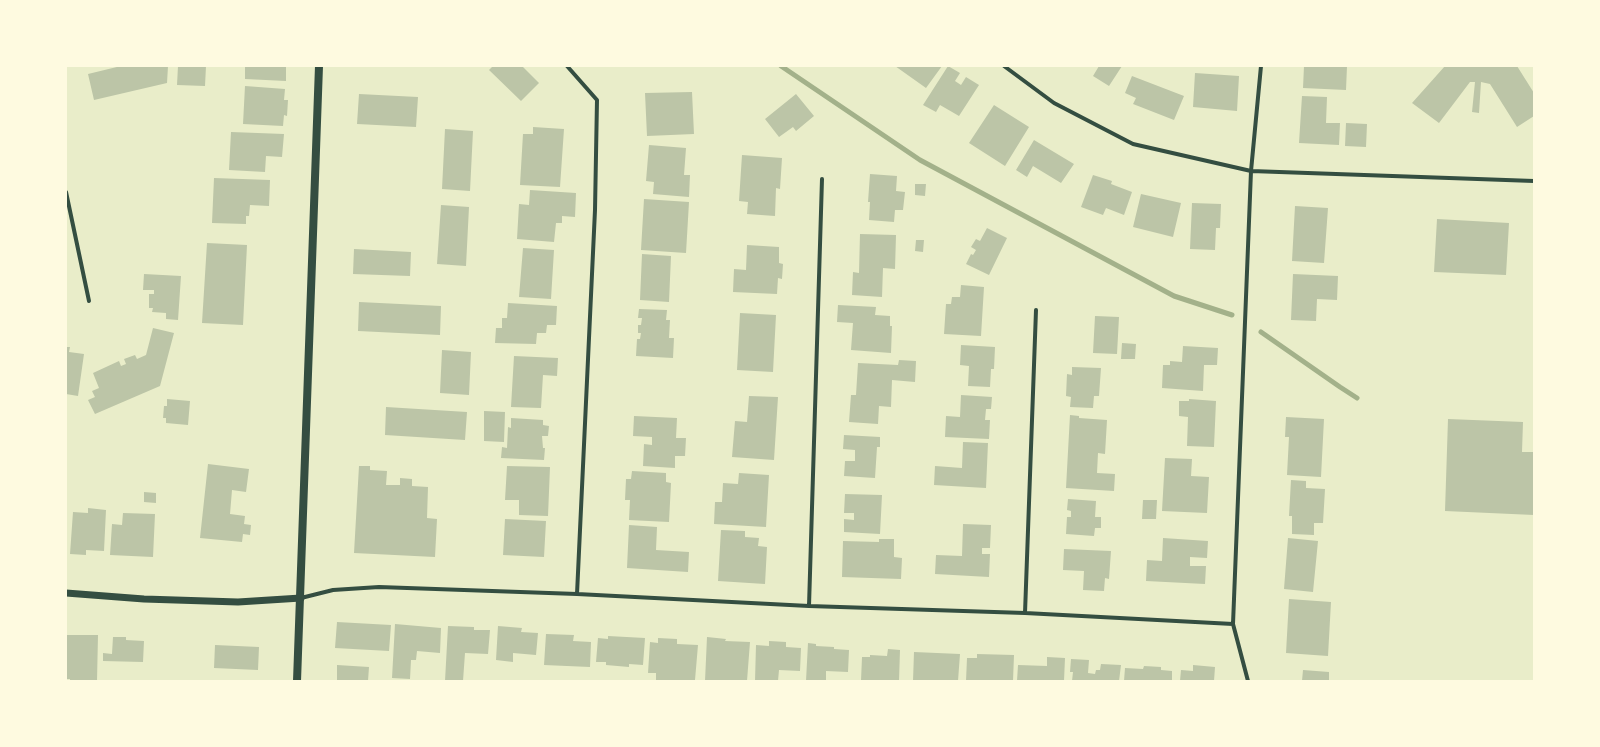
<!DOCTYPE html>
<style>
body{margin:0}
#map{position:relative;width:1600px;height:747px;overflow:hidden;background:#e9edc9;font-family:"Asap Condensed",sans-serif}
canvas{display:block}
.frame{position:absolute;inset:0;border:67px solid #fefae0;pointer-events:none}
</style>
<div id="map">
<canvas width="1600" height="747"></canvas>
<div class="frame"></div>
</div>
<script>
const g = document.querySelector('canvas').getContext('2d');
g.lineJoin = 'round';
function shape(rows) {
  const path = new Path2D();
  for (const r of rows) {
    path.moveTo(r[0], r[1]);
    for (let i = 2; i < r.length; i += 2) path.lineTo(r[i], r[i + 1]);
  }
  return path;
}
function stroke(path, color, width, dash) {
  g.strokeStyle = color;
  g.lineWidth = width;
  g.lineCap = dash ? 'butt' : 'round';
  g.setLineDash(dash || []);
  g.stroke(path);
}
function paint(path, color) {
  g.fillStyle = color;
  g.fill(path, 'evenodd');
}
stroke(shape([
 [781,66,920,160,1174,296,1232,315],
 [1261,332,1340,387,1357,398]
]), '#a3b18a', 5);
paint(shape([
 [121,66,168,66,167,83,94,100,88,74],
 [178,66,206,66,205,86,177,85],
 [245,66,286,66,286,81,245,79],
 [493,66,522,66,539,83,521,101,489,70],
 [895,66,942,66,926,88],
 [948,66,960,73,955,81,961,85,966,77,979,85,959,116,940,105,936,112,923,105],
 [1099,66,1122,66,1109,86,1093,76],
 [1304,66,1347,66,1346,90,1303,88],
 [1445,66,1517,66,1534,93,1534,116,1517,127,1490,84,1481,82,1479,113,1472,112,1475,82,1470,82,1439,123,1412,103],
 [1195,73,1239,76,1237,111,1193,107],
 [1132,76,1184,96,1174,120,1133,104,1136,98,1125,93],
 [245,86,285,89,284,100,288,100,287,116,284,115,283,126,243,124],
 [692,92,694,134,647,136,645,93],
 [359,94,418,97,416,127,357,124],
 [796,94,814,116,796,131,793,127,779,137,765,119],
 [1302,96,1327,97,1326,123,1340,123,1339,145,1299,143],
 [994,105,1029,127,1005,166,969,143],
 [1346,123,1367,124,1366,147,1345,146],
 [533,127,564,129,560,187,520,185,523,134,533,134],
 [445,129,473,131,470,191,442,189],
 [231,132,284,134,282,157,266,156,265,172,229,170],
 [1034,140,1074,164,1061,183,1033,166,1027,177,1016,170],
 [649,145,686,148,684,175,690,175,689,197,653,194,654,182,646,181],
 [742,155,782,158,780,189,776,188,775,216,747,214,748,202,739,201],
 [870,174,897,176,896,191,905,192,903,210,895,210,894,222,869,220,870,202,868,202],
 [1093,175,1112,181,1111,184,1132,192,1124,215,1106,208,1103,215,1081,207],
 [214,178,270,180,269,206,250,205,249,216,246,216,246,224,212,223],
 [915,184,926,184,925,196,915,195],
 [530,190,576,193,575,217,562,216,562,223,556,223,554,242,517,239,519,204,529,205],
 [1141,194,1181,203,1173,237,1133,227],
 [644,199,689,202,686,253,641,250],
 [1192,203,1221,204,1220,228,1216,228,1215,250,1190,249],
 [441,205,469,207,466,266,437,264],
 [1295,206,1328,208,1324,263,1292,261],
 [1437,219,1509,223,1506,275,1434,272],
 [987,228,1007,238,989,275,966,264,971,254,973,255,976,250,971,247,976,239,980,241],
 [860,234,896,235,895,269,883,268,882,297,852,295,853,272,859,273],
 [916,240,924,240,923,252,915,251],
 [207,243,247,245,243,325,202,323],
 [747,245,779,247,779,263,783,264,782,279,778,278,777,294,733,292,734,269,746,270],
 [523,248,554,250,551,299,519,297],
 [354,249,411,252,410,276,353,274],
 [642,254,671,256,669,302,640,300],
 [144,274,181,276,178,320,166,319,166,313,152,312,153,308,149,308,149,294,154,294,154,290,143,290],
 [1293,274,1338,276,1337,300,1317,299,1316,321,1291,320],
 [961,285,984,287,981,336,944,334,946,304,951,304,952,297,960,297],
 [359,302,441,306,440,335,358,331],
 [508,303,557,306,556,325,547,325,546,333,537,333,536,344,495,343,496,328,502,328,502,318,507,318],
 [838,305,876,307,875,315,890,316,890,326,892,326,891,353,851,350,853,323,837,322],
 [639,309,667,310,666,320,670,320,669,338,674,338,673,358,636,356,637,339,640,339,641,333,638,333,638,325,641,325,642,318,638,318],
 [740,313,776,315,773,372,737,370],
 [1095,316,1119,317,1117,354,1093,353],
 [153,328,174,333,160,386,95,414,88,400,95,397,92,391,99,388,93,373,119,361,121,366,126,364,124,359,135,355,137,359,146,355],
 [1122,343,1136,344,1135,359,1121,359],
 [961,345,995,347,994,369,991,369,990,387,968,386,969,366,960,365],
 [1183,346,1218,348,1217,365,1204,365,1203,391,1162,388,1163,365,1170,365,1170,361,1182,362],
 [66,347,70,347,69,352,84,354,78,396,66,394],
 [442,350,471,352,469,395,440,393],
 [514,356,558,358,557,376,543,375,541,408,511,407],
 [899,360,916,361,915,382,892,380,891,407,879,406,878,424,849,422,851,395,856,395,858,363,898,365],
 [1072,367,1101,368,1099,396,1094,396,1093,408,1070,407,1071,397,1066,396,1067,374,1072,375],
 [961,395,992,397,991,409,986,409,985,420,990,420,989,439,945,437,946,416,960,417],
 [749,396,778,397,774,460,732,457,735,421,747,422],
 [167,399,190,401,188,425,166,423,166,418,163,418,164,406,167,406],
 [1189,399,1216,401,1214,447,1187,446,1188,417,1179,416,1179,401,1189,401],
 [386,407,467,412,465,440,385,435],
 [484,411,505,412,504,442,484,441],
 [1070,415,1079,416,1079,418,1107,420,1105,454,1098,453,1097,473,1115,474,1114,491,1066,488],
 [634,416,677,418,676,438,686,438,685,456,675,456,675,468,643,466,644,444,652,445,652,437,633,436],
 [1286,417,1324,419,1321,477,1287,475,1289,437,1285,437],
 [511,418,543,420,543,425,549,426,548,436,542,436,543,448,545,448,544,460,501,458,502,447,507,448,508,427,511,428],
 [1448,419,1523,422,1522,452,1534,452,1534,515,1445,511],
 [844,435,880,437,880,447,877,447,875,478,844,476,845,461,855,461,855,450,843,449],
 [963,442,988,443,986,488,934,485,935,466,962,468],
 [1165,458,1192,459,1191,476,1209,477,1207,513,1162,511],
 [208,464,249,469,246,492,232,490,230,514,245,516,244,524,251,525,250,535,243,534,242,542,200,538],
 [359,466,370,466,370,470,387,471,386,485,400,485,400,478,412,479,412,486,428,487,427,518,437,519,435,557,354,553],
 [507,466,550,467,548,516,519,515,519,500,505,500],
 [632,471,666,473,666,482,671,483,669,522,629,520,630,500,625,500,626,479,631,479],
 [739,473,769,475,766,527,714,524,715,502,722,502,723,483,738,484],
 [1291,480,1306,481,1306,488,1325,489,1323,523,1314,523,1314,535,1292,534,1292,516,1289,516],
 [144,492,156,493,156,503,144,502],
 [845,494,882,495,880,534,844,532,844,519,854,520,854,513,844,513],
 [1068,499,1096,501,1095,517,1101,517,1101,528,1095,528,1094,536,1066,534,1067,517,1071,517,1071,511,1067,510],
 [1143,500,1157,500,1156,519,1142,519],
 [88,508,106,510,104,551,86,550,86,555,70,554,73,512,88,513],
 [123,513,155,514,153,557,110,555,112,524,122,525],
 [505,519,546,521,544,557,503,555],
 [963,524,991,525,990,548,982,548,982,554,990,554,989,577,935,574,936,555,962,556],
 [629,525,657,527,656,550,689,552,688,572,627,568],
 [721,530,745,531,745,537,759,538,758,546,767,547,765,584,718,581],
 [1163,538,1208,541,1207,558,1190,557,1190,566,1206,566,1205,584,1146,581,1147,560,1162,561],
 [1288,538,1318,541,1313,592,1284,589],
 [879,539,894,539,894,557,902,558,901,579,842,577,843,541,879,542],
 [1064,549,1111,551,1109,579,1105,578,1104,591,1083,590,1084,571,1063,570],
 [1289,599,1331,602,1328,656,1286,653],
 [337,622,391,625,389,651,335,648],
 [395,624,441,628,440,653,417,651,416,660,411,660,410,679,392,678],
 [448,626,474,627,474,630,490,630,488,654,465,653,463,681,445,681],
 [498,626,522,628,521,632,538,633,536,655,513,653,513,662,496,660],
 [546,634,574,635,573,641,591,642,590,667,544,665],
 [66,635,98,635,97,681,70,681,70,679,66,679],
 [608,636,645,638,643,665,629,664,629,667,606,665,606,662,596,662,598,638,608,639],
 [113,637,126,637,126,640,144,641,143,662,103,661,103,653,112,654],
 [707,637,726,639,725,641,750,642,747,681,705,681],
 [658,638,677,639,677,644,698,645,695,680,656,681,656,673,648,673,650,642,658,643],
 [769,641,786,642,786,647,801,648,800,671,779,670,778,681,755,681,756,645,769,646],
 [808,643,816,644,816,646,834,647,834,649,849,650,848,672,826,671,826,681,806,681],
 [215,645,259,647,258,670,214,668],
 [888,649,900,650,899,681,861,681,862,657,870,657,870,655,887,656],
 [914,652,960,654,958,681,913,681],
 [977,654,1014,655,1013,681,966,681,967,658,977,658],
 [1047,657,1065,658,1064,681,1017,681,1018,665,1047,666],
 [1071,659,1089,660,1088,673,1095,674,1096,670,1100,670,1101,664,1121,665,1119,681,1072,681,1073,672,1070,672],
 [337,665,369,667,368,681,337,681],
 [1193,665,1215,667,1214,681,1180,681,1181,670,1193,671],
 [1144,666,1161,667,1161,670,1172,671,1172,681,1124,681,1125,668,1143,669],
 [1303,670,1329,672,1329,681,1302,681]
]), '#bcc5a7');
stroke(shape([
 [567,66,597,100,595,210,577,594],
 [1004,66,1054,103,1133,144,1251,171,1534,181],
 [66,192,89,301],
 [301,598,333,590,379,587,577,594,809,606,1025,613,1233,624],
 [809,606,822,179],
 [1025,613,1036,310],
 [1248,681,1233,624,1251,171,1261,66]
]), '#344e41', 4);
stroke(shape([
 [66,593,144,599,238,602,301,598]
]), '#344e41', 7);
stroke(shape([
 [297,681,319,66]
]), '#344e41', 8);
</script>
